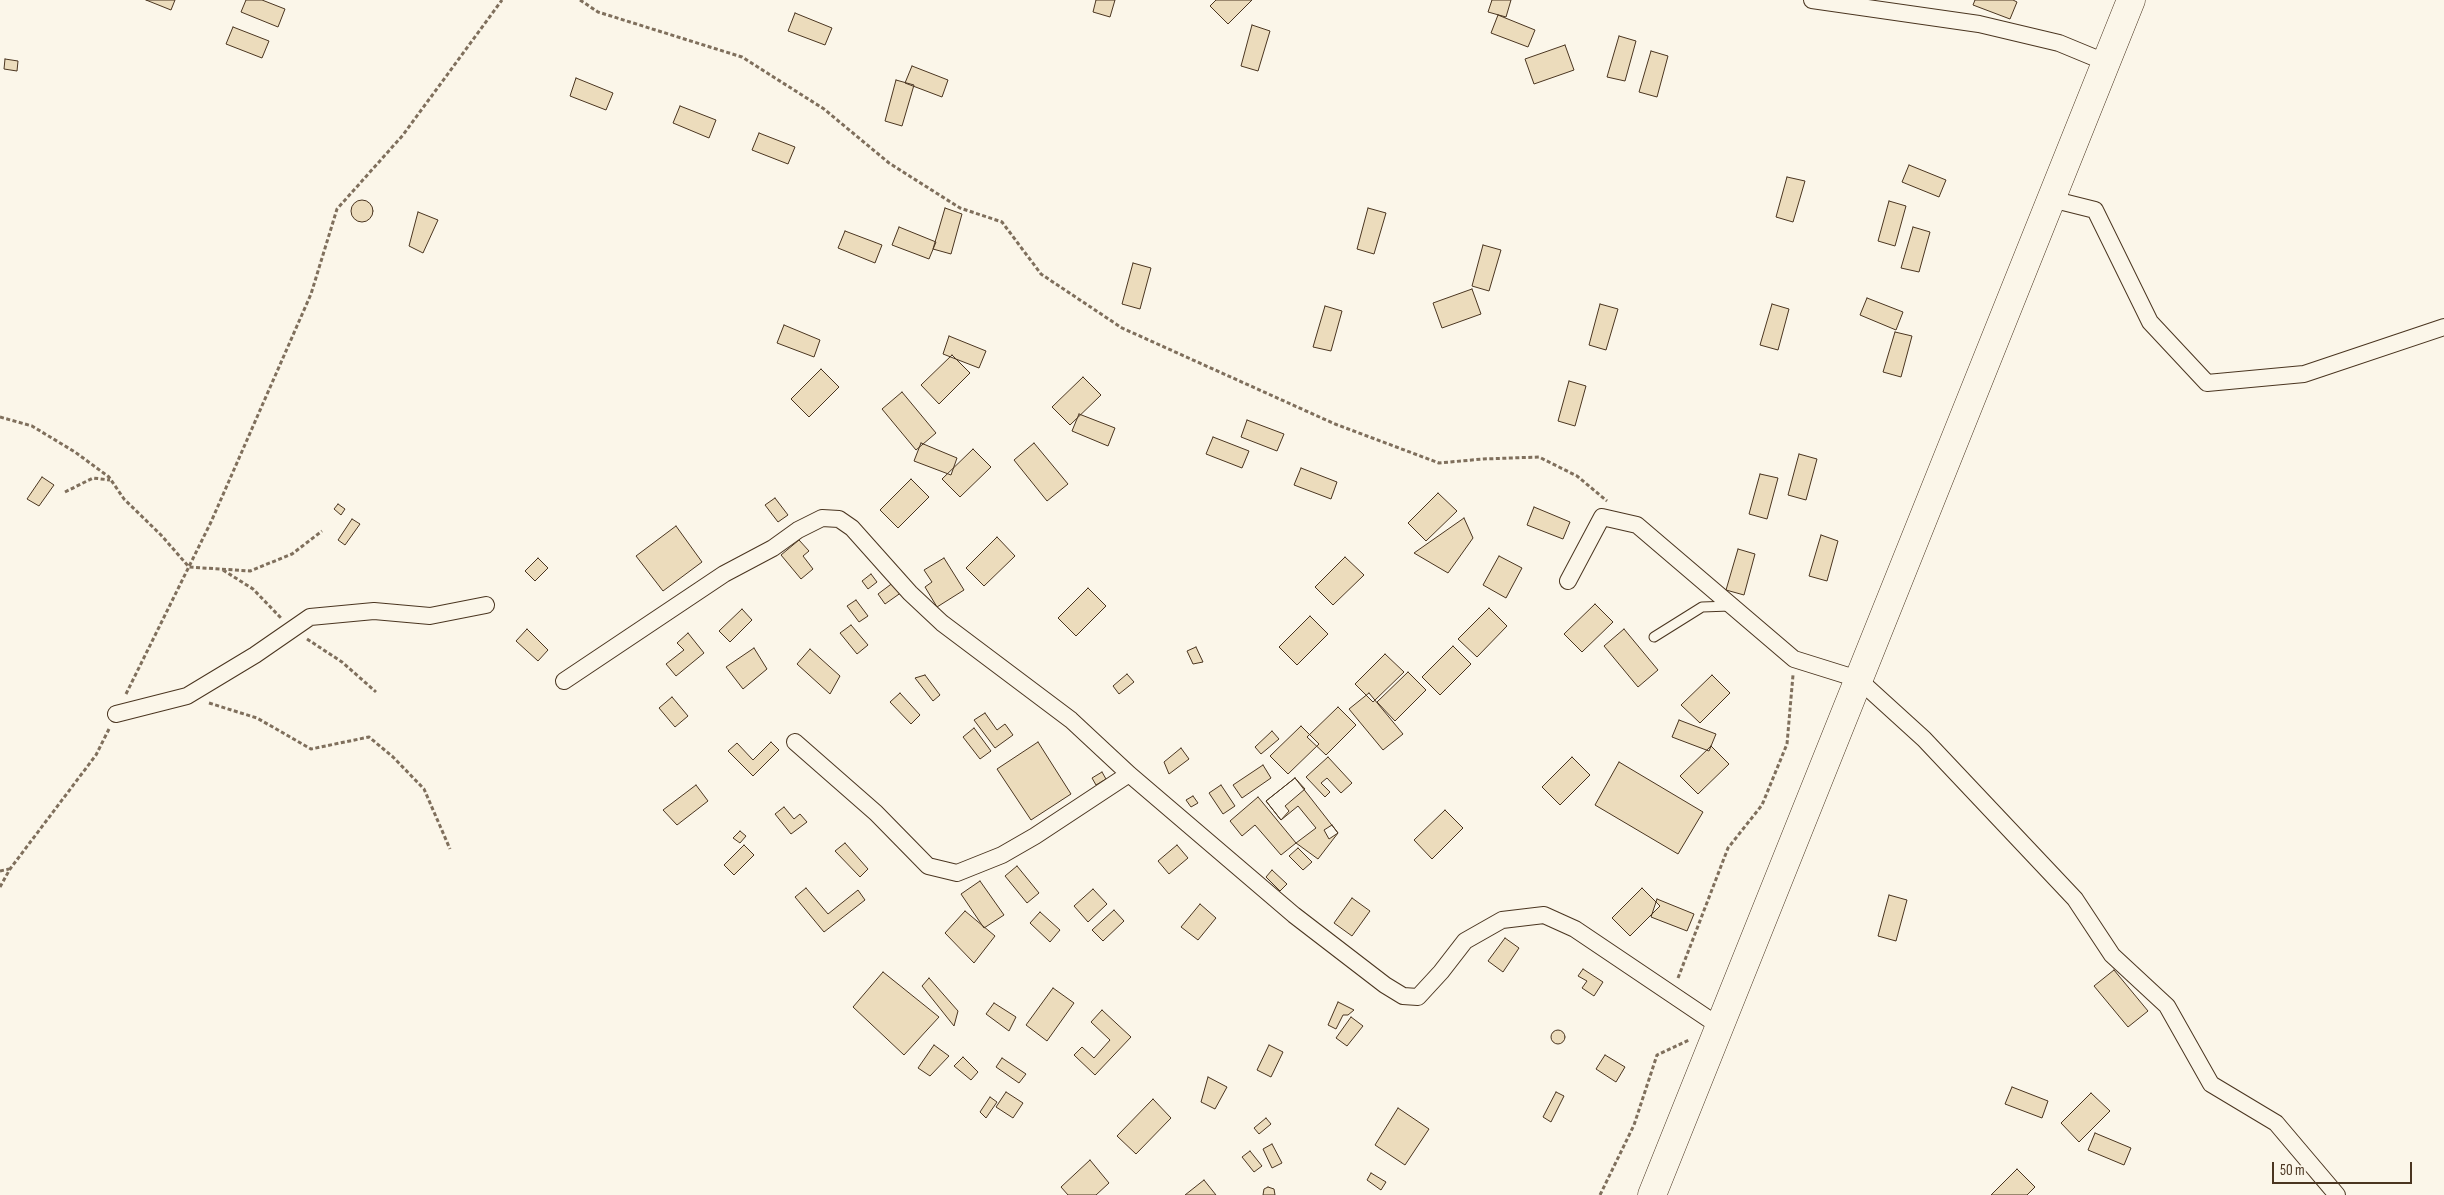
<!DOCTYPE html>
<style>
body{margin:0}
#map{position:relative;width:2444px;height:1195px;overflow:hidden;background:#fbf6e9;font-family:"Sofia Sans Condensed",sans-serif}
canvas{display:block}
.scale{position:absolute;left:2272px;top:1162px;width:140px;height:22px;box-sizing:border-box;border:2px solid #4a3520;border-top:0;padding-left:6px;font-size:15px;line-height:18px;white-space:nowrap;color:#4a3520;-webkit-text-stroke:4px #fbf6e9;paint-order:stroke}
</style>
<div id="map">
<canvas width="2444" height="1195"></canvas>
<div class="scale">50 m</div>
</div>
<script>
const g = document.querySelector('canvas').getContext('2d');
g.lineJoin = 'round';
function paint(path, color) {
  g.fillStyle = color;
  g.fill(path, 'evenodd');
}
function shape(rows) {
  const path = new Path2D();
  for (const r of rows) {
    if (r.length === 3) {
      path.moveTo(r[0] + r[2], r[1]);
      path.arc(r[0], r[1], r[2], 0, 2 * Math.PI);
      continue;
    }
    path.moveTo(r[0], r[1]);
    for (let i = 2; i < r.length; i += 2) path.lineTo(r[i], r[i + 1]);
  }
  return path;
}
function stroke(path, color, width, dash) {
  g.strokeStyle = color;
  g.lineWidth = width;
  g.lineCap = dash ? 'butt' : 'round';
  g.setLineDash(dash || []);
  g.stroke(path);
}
const building = shape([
 [146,0,175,0,171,10,146,0],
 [246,0,262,0,285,9,278,27,241,12,246,0],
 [1096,0,1115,0,1110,17,1093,12,1096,0],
 [1216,0,1252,0,1228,24,1210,6,1216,0],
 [1492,0,1511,0,1506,17,1488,12,1492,0],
 [1975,0,2013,0,2017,2,2010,19,1973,5,1975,0],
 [795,13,832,28,825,45,788,31,795,13],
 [1498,15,1535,30,1528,47,1491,33,1498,15],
 [1252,25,1270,31,1258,71,1241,66,1252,25],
 [233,27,269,41,262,58,226,44,233,27],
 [1619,36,1636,41,1625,81,1607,77,1619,36],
 [1565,45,1574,70,1534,84,1525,59,1565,45],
 [1651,51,1668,56,1657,97,1639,92,1651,51],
 [5,59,18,61,17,71,4,69,5,59],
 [912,66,948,80,942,97,905,83,912,66],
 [576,78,613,93,606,110,570,96,576,78],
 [896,80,914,85,902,126,885,121,896,80],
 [680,106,716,120,709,138,673,123,680,106],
 [759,133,795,147,788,164,752,150,759,133],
 [1909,165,1946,180,1939,197,1902,182,1909,165],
 [1787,177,1805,181,1793,222,1776,217,1787,177],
 [362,211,11],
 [1889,201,1906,206,1895,246,1878,241,1889,201],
 [945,208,962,214,951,254,933,249,945,208],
 [1368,208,1386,213,1374,254,1357,249,1368,208],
 [418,212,438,220,423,253,409,246,418,212],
 [899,227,936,242,929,259,892,245,899,227],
 [1913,227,1930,232,1919,272,1901,268,1913,227],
 [845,231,882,245,875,263,838,248,845,231],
 [1483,245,1501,250,1489,291,1472,286,1483,245],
 [1133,263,1151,268,1140,309,1122,304,1133,263],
 [1472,289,1481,314,1442,328,1433,303,1472,289],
 [1867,298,1903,312,1896,330,1860,315,1867,298],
 [1600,304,1618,309,1606,350,1589,345,1600,304],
 [1772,304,1789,309,1778,350,1760,345,1772,304],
 [1325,306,1342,311,1331,351,1313,347,1325,306],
 [784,325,820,340,814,357,777,343,784,325],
 [1895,332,1912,336,1901,377,1883,372,1895,332],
 [949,336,986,351,979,368,943,354,949,336],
 [952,355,970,373,939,404,921,385,952,355],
 [821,369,839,387,809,417,791,399,821,369],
 [1083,377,1101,395,1070,425,1052,407,1083,377],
 [1569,381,1586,386,1575,426,1558,421,1569,381],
 [902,392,936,433,916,450,882,409,902,392],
 [1079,414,1115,428,1108,446,1072,431,1079,414],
 [1247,420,1284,434,1277,451,1241,437,1247,420],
 [1213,437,1249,451,1242,468,1206,454,1213,437],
 [921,443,957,458,951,475,914,461,921,443],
 [1034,443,1068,484,1047,501,1014,460,1034,443],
 [973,449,991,467,960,497,942,479,973,449],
 [1799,454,1817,459,1806,500,1788,495,1799,454],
 [1301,468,1337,482,1331,499,1294,485,1301,468],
 [1760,474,1778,478,1767,519,1749,514,1760,474],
 [42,477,54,485,39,506,27,499,42,477],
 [911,479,929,497,898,528,880,510,911,479],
 [1438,493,1457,511,1426,541,1408,523,1438,493],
 [775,498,788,515,778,522,765,505,775,498],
 [338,504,345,509,341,515,334,509,338,504],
 [1534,507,1570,522,1563,539,1527,525,1534,507],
 [1464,518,1473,538,1448,573,1414,553,1464,518],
 [352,519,360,524,345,545,338,540,352,519],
 [676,526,702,562,663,591,636,556,676,526],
 [1821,535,1838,541,1827,581,1809,576,1821,535],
 [997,537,1015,556,984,586,966,568,997,537],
 [799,540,809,551,803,556,813,569,801,579,781,555,799,540],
 [1738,549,1755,554,1744,595,1726,590,1738,549],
 [1499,556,1522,568,1506,598,1483,585,1499,556],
 [1345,557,1364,575,1333,605,1315,587,1345,557],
 [538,558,548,568,535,581,525,571,538,558],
 [944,558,964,590,937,607,925,587,932,582,924,570,944,558],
 [871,574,877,582,868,589,862,581,871,574],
 [894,582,902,592,885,604,878,594,894,582],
 [1088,588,1106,606,1076,636,1058,618,1088,588],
 [856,600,868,616,859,622,847,606,856,600],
 [1595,604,1613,622,1582,652,1564,634,1595,604],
 [1489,608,1507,626,1477,657,1458,639,1489,608],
 [742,609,752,620,730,642,719,631,742,609],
 [1310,616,1328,634,1297,665,1279,647,1310,616],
 [851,625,868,645,857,654,840,633,851,625],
 [527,629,548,650,538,661,516,641,527,629],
 [1624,629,1658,670,1638,687,1604,646,1624,629],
 [688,633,704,653,676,676,666,664,684,650,677,643,688,633],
 [1453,646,1471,664,1440,695,1422,677,1453,646],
 [1196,647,1203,662,1193,664,1187,651,1196,647],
 [754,648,767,669,743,689,726,667,754,648],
 [810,649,840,676,830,694,797,664,810,649],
 [1385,654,1404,672,1373,702,1355,684,1385,654],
 [1408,672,1426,690,1395,721,1377,702,1408,672],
 [1127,674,1134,682,1119,694,1113,686,1127,674],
 [925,675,940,695,933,701,915,678,925,675],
 [1712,675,1730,693,1700,723,1681,705,1712,675],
 [900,693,920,715,911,724,890,702,900,693],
 [1369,693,1403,734,1383,750,1349,709,1369,693],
 [672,697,688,716,675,727,659,708,672,697],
 [1338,707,1356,725,1326,755,1307,737,1338,707],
 [985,713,997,730,1005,724,1013,735,995,748,974,720,985,713],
 [1679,720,1716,734,1709,751,1672,737,1679,720],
 [1301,726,1319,744,1288,774,1270,756,1301,726],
 [974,728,991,751,980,759,963,737,974,728],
 [1272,731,1279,739,1261,754,1255,747,1272,731],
 [771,742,779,750,753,776,728,751,737,743,753,760,771,742],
 [1038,742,1071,794,1031,820,997,769,1038,742],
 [1711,746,1729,764,1698,794,1680,776,1711,746],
 [1181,748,1189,759,1169,774,1164,762,1181,748],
 [1328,757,1352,783,1341,793,1327,778,1321,783,1330,792,1325,797,1306,777,1328,757],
 [1572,757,1590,775,1560,805,1542,787,1572,757],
 [1619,762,1703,812,1678,854,1595,805,1619,762],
 [1263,765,1271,778,1242,798,1233,785,1263,765],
 [1102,772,1106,779,1096,785,1092,778,1102,772],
 [1295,778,1305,789,1285,806,1289,811,1281,820,1266,801,1295,778],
 [1295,778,1338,833,1318,859,1296,843,1316,828,1298,806,1281,820,1266,801,1295,778],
 [696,785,708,801,677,825,663,810,696,785],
 [1221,785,1235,806,1223,814,1209,793,1221,785],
 [1193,796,1198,803,1191,807,1186,800,1193,796],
 [1258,797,1296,843,1281,855,1255,825,1242,836,1230,821,1258,797],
 [784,807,794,819,800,814,807,822,791,834,775,814,784,807],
 [1445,810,1463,828,1432,859,1414,840,1445,810],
 [1332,825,1338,833,1329,839,1324,830,1332,825],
 [740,831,746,836,740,843,733,838,740,831],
 [845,843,868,869,860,877,835,851,845,843],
 [744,845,754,855,734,875,724,865,744,845],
 [1177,845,1188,858,1169,874,1158,861,1177,845],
 [1298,848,1312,862,1303,870,1289,856,1298,848],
 [1017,866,1039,893,1027,903,1005,876,1017,866],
 [1272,870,1287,884,1280,891,1266,877,1272,870],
 [980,881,1004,915,984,928,961,894,980,881],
 [806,888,828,914,858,890,865,900,824,932,795,897,806,888],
 [1642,888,1660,906,1630,936,1612,918,1642,888],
 [1093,889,1107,904,1088,922,1074,906,1093,889],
 [1889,895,1907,900,1896,941,1878,936,1889,895],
 [1352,898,1370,911,1352,936,1334,923,1352,898],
 [1657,899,1694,914,1687,931,1651,917,1657,899],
 [1200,904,1216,918,1198,940,1181,927,1200,904],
 [1114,910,1124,921,1103,941,1092,930,1114,910],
 [965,911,995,936,974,963,945,933,965,911],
 [1040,912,1060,930,1050,942,1030,923,1040,912],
 [1505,938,1519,948,1503,972,1488,961,1505,938],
 [1583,969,1603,982,1594,996,1582,988,1587,981,1578,976,1583,969],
 [2114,970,2148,1011,2128,1027,2094,986,2114,970],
 [883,972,939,1017,904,1055,853,1007,883,972],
 [929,978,958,1011,954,1026,922,986,929,978],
 [1053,988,1074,1003,1047,1041,1026,1025,1053,988],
 [1338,1002,1354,1010,1348,1015,1343,1015,1336,1029,1328,1025,1338,1002],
 [994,1003,1016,1017,1009,1031,986,1014,994,1003],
 [1102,1010,1131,1037,1095,1075,1074,1055,1082,1047,1094,1058,1110,1040,1091,1022,1102,1010],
 [1351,1017,1363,1026,1347,1046,1336,1038,1351,1017],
 [1558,1037,7],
 [934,1045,949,1056,930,1076,918,1068,934,1045],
 [1269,1045,1283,1052,1271,1077,1257,1070,1269,1045],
 [1605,1055,1625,1067,1616,1082,1596,1069,1605,1055],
 [963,1057,978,1072,971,1080,954,1066,963,1057],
 [1002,1058,1026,1074,1019,1083,996,1067,1002,1058],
 [1208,1077,1227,1087,1215,1109,1201,1102,1208,1077],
 [2012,1087,2048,1101,2042,1118,2005,1104,2012,1087],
 [1006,1092,1023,1103,1013,1118,996,1107,1006,1092],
 [1556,1092,1564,1096,1551,1122,1543,1117,1556,1092],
 [2091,1093,2110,1111,2079,1142,2061,1123,2091,1093],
 [990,1097,997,1102,986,1118,980,1112,990,1097],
 [1153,1099,1171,1118,1136,1154,1117,1136,1153,1099],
 [1398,1108,1429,1129,1405,1165,1375,1145,1398,1108],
 [1266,1118,1271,1124,1259,1134,1254,1128,1266,1118],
 [2095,1133,2131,1148,2124,1165,2088,1150,2095,1133],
 [1272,1144,1282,1163,1272,1168,1263,1149,1272,1144],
 [1250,1151,1262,1166,1254,1172,1242,1157,1250,1151],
 [1090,1160,1109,1183,1096,1195,1068,1195,1061,1187,1090,1160],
 [2017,1169,2035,1187,2027,1195,1991,1195,2017,1169],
 [1371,1173,1386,1182,1381,1190,1367,1180,1371,1173],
 [1204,1180,1216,1195,1185,1195,1204,1180],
 [1268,1187,1274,1189,1275,1195,1263,1195,1264,1189,1268,1187]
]);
paint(building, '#ecdcbc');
stroke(building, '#4a3520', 1);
const service = shape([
 [1654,637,1702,607,1730,606]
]);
const minor = shape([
 [1812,0,1979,24,2059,43,2105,62],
 [2051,199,2095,210,2150,322,2207,383,2304,374,2444,327],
 [1568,581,1602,517,1637,525,1794,659,1858,679,1924,739,2075,899,2112,955,2167,1006,2211,1084,2276,1123,2337,1195],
 [564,681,724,574,773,548,798,530,822,518,839,519,852,528,910,593,942,623,1071,720,1129,774,1294,915,1385,985,1403,996,1418,997,1441,972,1465,941,1502,920,1544,915,1575,929,1719,1026],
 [116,714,187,696,255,655,310,617,374,611,430,616,486,605],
 [795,742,876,813,928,866,957,873,1002,855,1035,836,1129,774]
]);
const trunk = shape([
 [1652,1195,2131,0]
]);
stroke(service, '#4a3520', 11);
stroke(minor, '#4a3520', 18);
stroke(trunk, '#4a3520', 29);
stroke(shape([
 [580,0,598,12,742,57,824,109,889,163,960,208,1002,222,1041,274,1122,328,1335,424,1439,463,1483,459,1539,457,1577,476,1607,501],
 [0,417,32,426,75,452,109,477,124,499,161,535,189,567,250,571,292,554,322,531],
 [65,492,93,478,110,480],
 [223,570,253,589,281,618],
 [307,639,342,662,376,692],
 [126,694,211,522,311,294,337,209,403,135,502,0],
 [209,703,257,718,311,749,369,737,393,757,424,789,450,849],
 [0,871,9,869],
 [0,887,10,869,96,755,109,729],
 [1678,978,1728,848,1762,805,1787,744,1793,675],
 [1600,1195,1634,1125,1657,1055,1689,1040]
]), '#7f6f5c', 3, [4, 2.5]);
stroke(service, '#fbf6e9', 9);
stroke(minor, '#fbf6e9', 16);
stroke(trunk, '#fbf6e9', 28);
</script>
